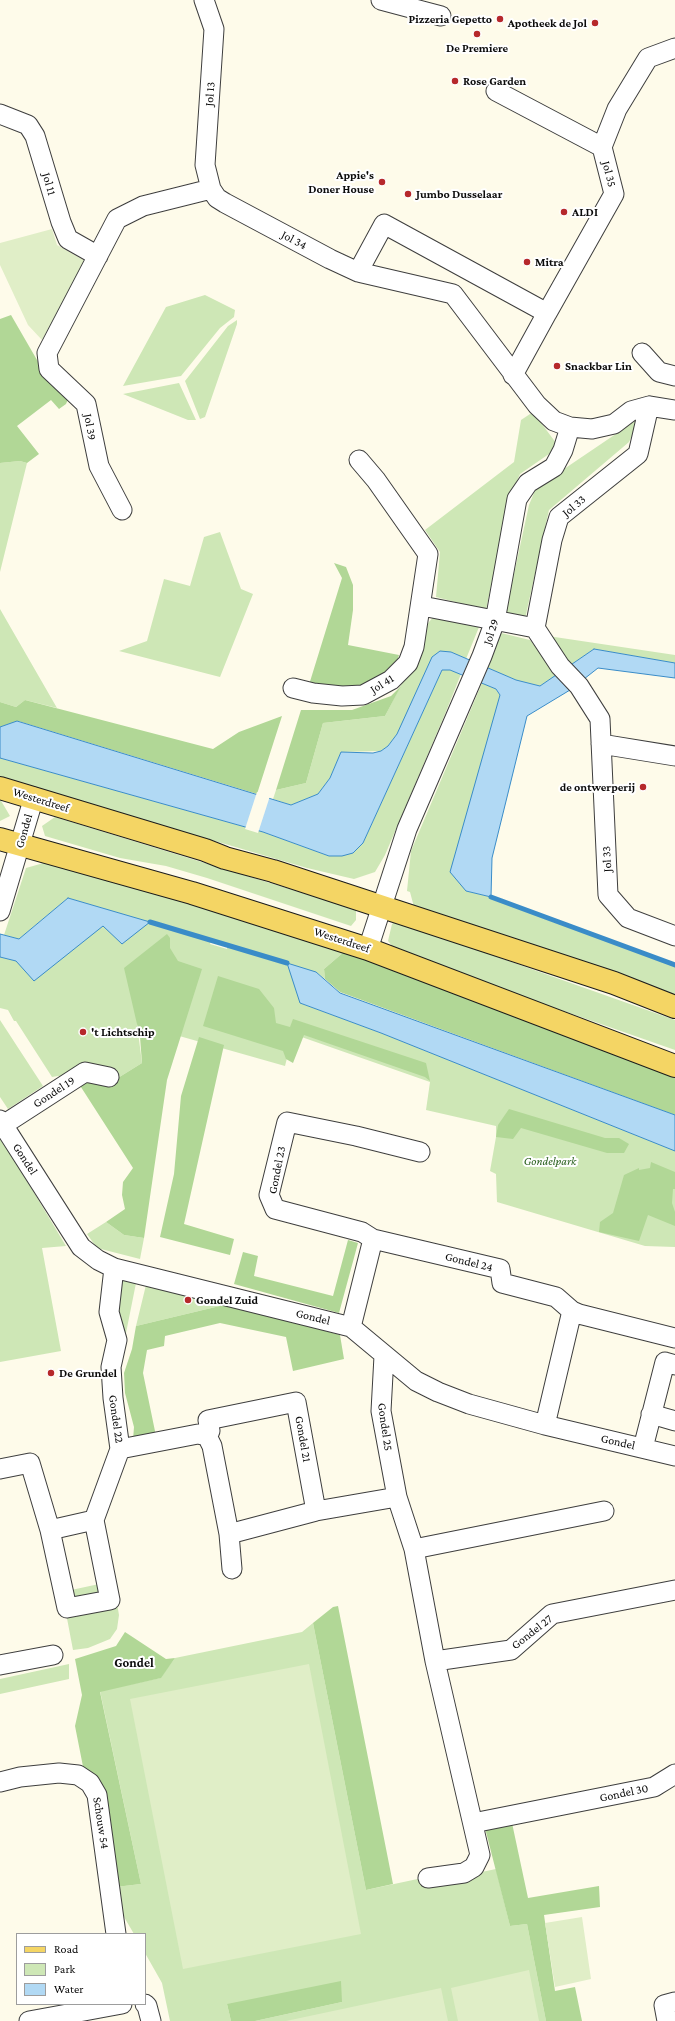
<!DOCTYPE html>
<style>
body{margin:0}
#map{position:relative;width:675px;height:2021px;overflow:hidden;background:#fefbea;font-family:"Crimson Pro",serif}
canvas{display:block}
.legend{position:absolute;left:16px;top:1933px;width:130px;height:72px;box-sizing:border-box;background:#fff;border:1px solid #9d9d9d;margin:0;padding:5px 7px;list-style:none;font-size:12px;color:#0b0b0b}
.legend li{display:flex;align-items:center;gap:8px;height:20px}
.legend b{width:20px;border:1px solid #9d9d9d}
</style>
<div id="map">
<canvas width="675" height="2021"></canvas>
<ul class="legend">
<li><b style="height:5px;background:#f4d564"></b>Road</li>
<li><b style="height:11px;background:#cee7b6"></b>Park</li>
<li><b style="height:11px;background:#b1d9f4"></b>Water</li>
</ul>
</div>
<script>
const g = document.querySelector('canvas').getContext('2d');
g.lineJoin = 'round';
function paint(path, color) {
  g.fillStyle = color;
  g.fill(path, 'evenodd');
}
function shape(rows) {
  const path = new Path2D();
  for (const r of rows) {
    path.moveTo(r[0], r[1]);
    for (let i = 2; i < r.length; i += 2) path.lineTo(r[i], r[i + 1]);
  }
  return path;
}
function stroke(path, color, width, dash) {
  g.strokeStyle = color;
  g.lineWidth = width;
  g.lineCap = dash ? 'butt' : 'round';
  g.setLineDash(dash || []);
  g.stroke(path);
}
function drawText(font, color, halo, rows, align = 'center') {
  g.font = font + ' "Crimson Pro",serif';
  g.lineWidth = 4;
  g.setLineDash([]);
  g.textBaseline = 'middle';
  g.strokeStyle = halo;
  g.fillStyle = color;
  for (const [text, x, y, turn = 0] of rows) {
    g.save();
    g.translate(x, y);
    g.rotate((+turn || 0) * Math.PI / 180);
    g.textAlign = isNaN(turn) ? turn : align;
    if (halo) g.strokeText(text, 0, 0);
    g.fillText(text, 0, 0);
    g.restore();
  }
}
paint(shape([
 [205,295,235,310,234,317,220,328,181,376,123,386,166,307],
 [237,320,237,324,205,417,200,419,185,381,228,326],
 [179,383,196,420,188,420,123,394],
 [533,412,559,447,520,474,509,499,486,610,436,597,440,552,425,530,514,462,521,420],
 [640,419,629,442,549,510,525,619,505,615,529,505,536,488,635,421],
 [20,461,27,463,0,572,0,463],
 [220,532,241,589,253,594,220,677,119,651,147,641,164,579,190,586,204,537],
 [0,609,57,708,25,700,16,707,0,702],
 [434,616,479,627,466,659,451,652,397,734,388,746,381,751,341,752,330,778,318,794,291,805,273,799,276,790,306,783,323,723,385,716,411,666,424,628],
 [501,633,530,640,558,674,540,686,516,680,488,668],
 [548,636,675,655,675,663,594,649,571,665],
 [442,670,450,670,461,674,445,714,385,855,375,872,354,879,307,868,0,778,0,758,263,832,329,856,363,843],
 [482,683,496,689,500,695,466,891,491,897,675,965,675,1003,414,907,410,892,407,891,411,851],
 [0,799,10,816,0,821],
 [55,817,332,902,356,910,356,920,351,926,207,878,166,866,120,858,45,836,42,826],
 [47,862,308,938,345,951,324,969,325,979,316,972,300,1003,381,1033,675,1151,675,1247,645,1246,497,1202,496,1174,490,1171,496,1137,496,1126,426,1110,430,1082,293,1034,285,1066,137,1024,142,1063,113,1081,79,1084,58,1076,52,1077,16,1021,14,1021,8,1010,0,1008,0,957,16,961,103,925,149,922,68,898,19,939,4,935,26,868],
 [211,941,227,945,227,949,210,944],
 [396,921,675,1020,675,1050,398,953,388,941,392,924],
 [0,1020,43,1086,8,1109,0,1097],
 [0,1136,66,1246,42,1248,61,1351,0,1362],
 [106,1222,124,1235,144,1238,140,1259,97,1248,87,1234],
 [121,1279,136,1283,123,1348,114,1287],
 [146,1285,228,1304,136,1326],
 [113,1581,119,1615,117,1629,110,1639,88,1648,73,1650,62,1592],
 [313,1623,366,1890,441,1874,443,1880,496,1869,510,1926,527,1924,546,2021,255,2021,342,2002,227,2004,231,2021,170,2021,162,1983,145,1953,145,1934,134,1934,107,1888,141,1884,100,1691,160,1678,175,1658,302,1632],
 [69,1664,69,1679,0,1694,0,1679]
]), '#cee7b6');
paint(shape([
 [11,315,48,379,69,397,66,404,59,409,51,400,17,426,39,454,27,463,20,461,0,463,0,319],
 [334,563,346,567,353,585,353,610,348,645,399,655,397,662,385,681,369,686,308,688,342,578],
 [401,686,385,716,323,723,306,783,276,790,301,710,352,710,391,696],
 [25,700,213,749,239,732,282,716,257,794,18,721,0,727,0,702,16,707],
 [167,934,170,938,170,948,178,961,202,969,167,1080,144,1238,124,1235,106,1222,125,1209,122,1195,123,1182,133,1168,79,1084,97,1073,113,1081,142,1063,140,1037,124,968],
 [345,951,675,1069,675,1115,340,992,325,979,324,969],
 [218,976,259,989,274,1008,276,1023,290,1027,293,1019,426,1063,430,1081,425,1077,304,1035,293,1063,286,1059,283,1051,203,1026],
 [199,1037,224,1045,184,1224,234,1239,230,1255,160,1237,174,1174,181,1096],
 [509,1109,605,1138,619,1138,629,1144,624,1153,607,1153,521,1128,513,1139,496,1137,498,1125],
 [651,1162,675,1172,675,1189,673,1189,672,1203,675,1212,675,1226,648,1215,639,1241,599,1232,600,1222,613,1213,624,1175,639,1168,639,1170,650,1168],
 [348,1240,358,1243,339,1313,234,1284,243,1252,258,1256,254,1276,333,1296],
 [228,1304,340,1335,344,1359,293,1371,286,1337,220,1323,165,1336,164,1346,147,1350,143,1373,156,1436,133,1440,134,1427,125,1393,124,1373,132,1349,136,1326],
 [338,1606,393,1884,366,1890,313,1623,333,1607],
 [125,1632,166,1659,175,1658,161,1678,100,1692,141,1884,107,1888,75,1726,82,1695,75,1659,116,1646],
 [512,1823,528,1898,599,1886,600,1907,544,1915,555,1991,575,1987,582,2021,546,2021,527,1924,510,1926,485,1828],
 [341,1981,342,2002,255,2021,231,2021,227,2004]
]), '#b1d796');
paint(shape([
 [52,229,57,245,85,261,42,340,28,325,0,265,0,243],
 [309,1664,361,1934,183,1969,130,1699],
 [582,1917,591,1979,555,1987,545,1923],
 [529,1970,539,2021,458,2021,451,1988],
 [441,1988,448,2021,286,2021]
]), '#e0eec7');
const water = shape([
 [594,649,675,663,675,678,598,668,570,690,527,716,492,858,491,897,466,891,450,872,500,695,496,689,450,670,442,670,363,843,353,853,342,856,329,856,263,832,0,758,0,727,17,721,291,805,318,794,330,778,341,752,373,753,381,751,388,746,397,734,432,657,440,651,451,652,516,680,540,686,594,649],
 [68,898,150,922,122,944,103,926,34,981,16,961,0,957,0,934,19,939,68,898],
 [287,963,316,972,340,993,675,1115,675,1151,381,1033,300,1003,287,963]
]);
paint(water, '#b1d9f4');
stroke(water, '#3a8cc8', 1);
paint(shape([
 [257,792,270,796,258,833,245,829]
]), '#fefbea');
stroke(shape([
 [491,897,675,965],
 [150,922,287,963]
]), '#3a8cc8', 5);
const minor = shape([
 [204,0,214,29,205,165,211,189],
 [381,0,441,16],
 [496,91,602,147],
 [0,114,28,125,35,136,61,222,68,239,98,256],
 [358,272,384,224,547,313,513,375],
 [547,313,614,194,602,147,617,109,648,58,675,48],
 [642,353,659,372,675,376],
 [649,406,638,454,559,517,552,540,535,628,560,666,579,686,600,719,608,895,628,918,675,936],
 [122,510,99,466,86,404,49,369,47,353,117,219,143,206,211,189,217,198,225,203,330,259,358,272,453,294,537,405,554,421,570,427],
 [422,606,535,628],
 [293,688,313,693,342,696,363,695,391,680,408,663,414,647,428,554,376,480,359,460],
 [601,744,675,756],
 [0,911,34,797],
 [368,949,407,829,482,656,495,621,517,499,528,483,554,467,563,450,570,427,592,429,614,424,631,411,649,406,675,410],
 [0,1120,81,1247,98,1260,114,1268,351,1327,416,1381,438,1392,469,1404,545,1425,675,1456],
 [3,1125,85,1072,109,1077],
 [373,1239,500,1269,502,1283,556,1297,572,1311,579,1314,675,1338],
 [351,1327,373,1239,362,1232,275,1209,269,1195,287,1122,356,1136,420,1152],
 [384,1356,381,1411,397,1497,414,1549,435,1661,480,1855,474,1867,464,1873,428,1878],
 [651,1414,675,1421],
 [545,1425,572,1311],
 [207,1436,210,1431,208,1420,296,1402,316,1511],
 [643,1448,665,1362,675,1365],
 [120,1449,198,1434,207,1436,212,1446,229,1534,316,1511,397,1497],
 [0,1469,30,1463,50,1530],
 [94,1520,50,1530,67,1608,110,1600,94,1520,120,1449,113,1398,111,1367,117,1340,109,1312,114,1268],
 [229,1534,232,1569],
 [414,1549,604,1511],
 [435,1661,511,1650,552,1614,675,1590],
 [0,1665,53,1655],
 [0,1782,20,1777,59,1773,78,1775,90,1783,97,1795,116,1934],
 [473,1823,654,1787,675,1774],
 [145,2004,147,2006,151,2021],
 [29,2021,122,2004],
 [667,2021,664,2005,675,2002]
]);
const major = shape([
 [0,788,205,850,225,858,273,871,614,983,675,1007],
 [0,839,192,893,368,949,675,1066]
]);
stroke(minor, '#3e3e3e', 21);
stroke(major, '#1c1c1c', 24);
stroke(minor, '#fff', 19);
stroke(major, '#f4d564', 22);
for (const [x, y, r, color] of [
 [500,19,4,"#b6282b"],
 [595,23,4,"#b6282b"],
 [477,34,4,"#b6282b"],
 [455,81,4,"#b6282b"],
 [382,182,4,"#b6282b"],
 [408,194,4,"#b6282b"],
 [564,212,4,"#b6282b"],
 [527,262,4,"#b6282b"],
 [557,366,4,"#b6282b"],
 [643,787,4,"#b6282b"],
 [83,1032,4,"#b6282b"],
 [188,1300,4,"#b6282b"],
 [51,1373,4,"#b6282b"]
]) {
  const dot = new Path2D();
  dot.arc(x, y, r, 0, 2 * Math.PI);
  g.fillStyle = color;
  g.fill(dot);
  stroke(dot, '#fff', 1.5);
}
drawText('bold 12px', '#0b0b0b', '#fff', [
 ["Pizzeria Gepetto",492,19,"right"],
 ["Apotheek de Jol",587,23,"right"],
 ["De Premiere",477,48,"center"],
 ["Rose Garden",463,81],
 ["Appie's",374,175,"right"],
 ["Doner House",374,189,"right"],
 ["Jumbo Dusselaar",416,194],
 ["ALDI",572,212],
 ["Mitra",535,262],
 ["Snackbar Lin",565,366],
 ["de ontwerperij",635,787,"right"],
 ["'t Lichtschip",91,1032],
 ["Gondel Zuid",196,1300],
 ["De Grundel",59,1373]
], 'left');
drawText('12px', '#0b0b0b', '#fff', [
 ["Jol 13",210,94,-86],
 ["Jol 35",609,174,75],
 ["Jol 11",49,184,74],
 ["Jol 34",294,240,28],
 ["Jol 39",90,427,80],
 ["Jol 33",574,506,-40],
 ["Jol 29",491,632,-72],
 ["Jol 41",382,684,-32],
 ["Westerdreef",41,800,17],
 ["Gondel",24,831,-74],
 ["Jol 33",607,859,-93],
 ["Westerdreef",342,940,18],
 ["Gondel 19",54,1092,-33],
 ["Gondel",25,1159,57],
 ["Gondel 23",277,1170,-79],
 ["Gondel 24",469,1262,14],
 ["Gondel",313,1317,14],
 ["Gondel 22",116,1419,82],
 ["Gondel 25",385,1427,82],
 ["Gondel 21",303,1439,80],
 ["Gondel",618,1442,13],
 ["Gondel 27",532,1632,-38],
 ["Gondel 30",624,1793,-12],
 ["Schouw 54",101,1823,81]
]);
drawText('italic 12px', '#2a601e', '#fff', [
 ["Gondelpark",550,1161]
]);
drawText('bold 13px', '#0b0b0b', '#fff', [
 ["Gondel",134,1663]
]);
</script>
